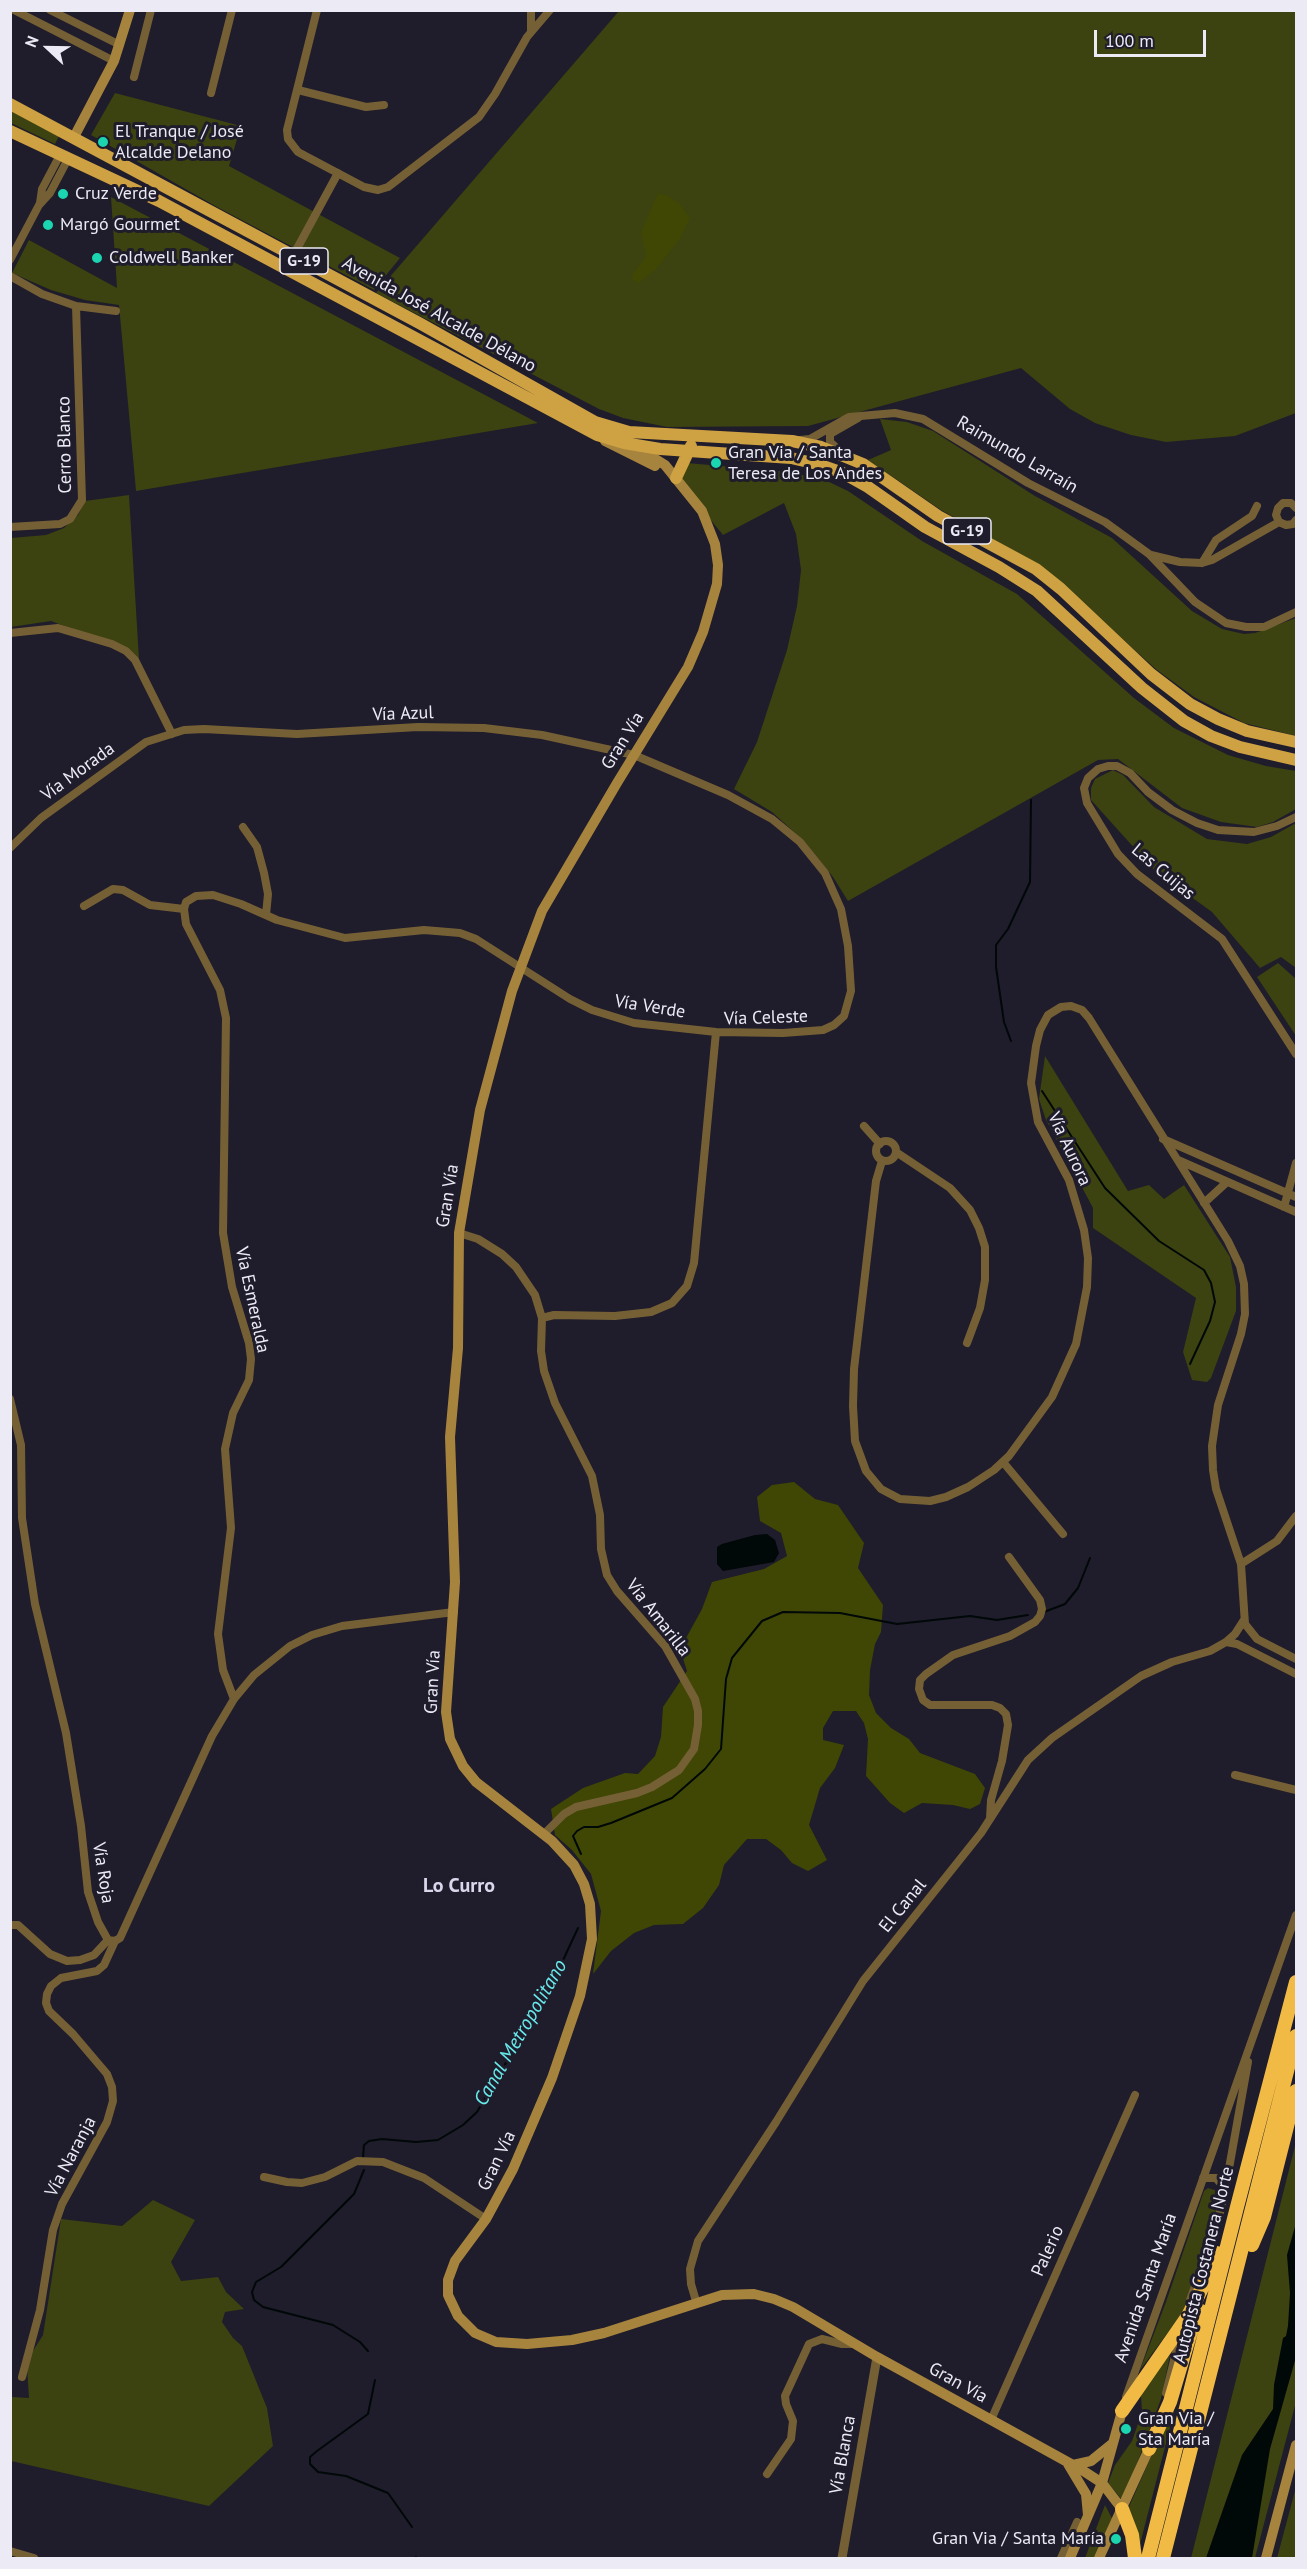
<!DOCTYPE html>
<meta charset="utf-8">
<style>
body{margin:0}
#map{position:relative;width:1307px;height:2569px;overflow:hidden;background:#1f1c2b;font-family:"PT Sans",sans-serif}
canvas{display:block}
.frame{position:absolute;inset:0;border:12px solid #ebeaf5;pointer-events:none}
.north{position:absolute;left:18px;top:18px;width:60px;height:60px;-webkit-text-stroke:4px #1f1c2b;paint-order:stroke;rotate:292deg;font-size:16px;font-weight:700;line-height:24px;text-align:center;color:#ebeaf5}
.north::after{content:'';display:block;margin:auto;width:21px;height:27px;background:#ebeaf5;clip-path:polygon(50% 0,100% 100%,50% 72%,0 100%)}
.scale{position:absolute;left:1094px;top:30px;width:112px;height:27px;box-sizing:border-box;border:3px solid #ebeaf5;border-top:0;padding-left:8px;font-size:18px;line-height:21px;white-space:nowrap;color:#ebeaf5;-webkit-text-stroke:4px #1f1c2b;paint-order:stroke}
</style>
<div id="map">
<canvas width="1307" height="2569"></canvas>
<div class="frame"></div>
<div class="north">N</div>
<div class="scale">100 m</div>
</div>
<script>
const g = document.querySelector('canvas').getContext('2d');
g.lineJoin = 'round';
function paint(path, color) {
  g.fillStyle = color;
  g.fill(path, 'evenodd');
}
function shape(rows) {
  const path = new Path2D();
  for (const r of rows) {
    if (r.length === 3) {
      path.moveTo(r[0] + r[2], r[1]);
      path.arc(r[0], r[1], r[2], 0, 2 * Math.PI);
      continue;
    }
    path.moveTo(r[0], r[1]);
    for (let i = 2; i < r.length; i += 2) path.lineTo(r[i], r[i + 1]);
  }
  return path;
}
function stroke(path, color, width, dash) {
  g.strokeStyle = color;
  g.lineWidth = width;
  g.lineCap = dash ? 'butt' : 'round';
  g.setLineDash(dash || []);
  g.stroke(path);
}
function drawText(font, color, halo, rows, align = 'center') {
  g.font = font + ' "PT Sans",sans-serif';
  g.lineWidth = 6;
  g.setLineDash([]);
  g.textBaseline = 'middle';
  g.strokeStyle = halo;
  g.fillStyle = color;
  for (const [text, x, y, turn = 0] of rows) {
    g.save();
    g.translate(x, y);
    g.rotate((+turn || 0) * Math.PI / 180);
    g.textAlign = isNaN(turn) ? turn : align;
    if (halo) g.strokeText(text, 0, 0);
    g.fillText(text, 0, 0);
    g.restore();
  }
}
paint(shape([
 [619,11,1296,11,1296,413,1235,436,1166,442,1131,435,1095,423,1070,409,1021,368,808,426,667,427,623,418,599,409,376,293],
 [115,93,241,126,229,166,400,258,374,290,217,207,91,135],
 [10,110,59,136,55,144,11,123],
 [111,197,538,423,136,491,119,305,85,300,51,290,12,273,29,240,117,288],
 [880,419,907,422,933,431,1035,496,1112,538,1192,611,1222,629,1244,634,1255,633,1296,618,1296,736,1244,723,1194,697,1157,670,1039,565,941,510,868,460,891,450],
 [687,463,789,472,825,480,848,491,922,541,1017,594,1134,698,1174,728,1228,755,1266,766,1296,771,1296,809,1273,822,1257,827,1221,822,1182,808,1118,759,1098,760,848,901,833,877,805,842,772,812,734,789,757,742,787,650,797,606,801,570,796,534,784,503,723,535,678,480],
 [129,495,139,659,122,648,51,621,11,627,11,538,46,535,64,528,78,515,85,501],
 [1113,770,1123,775,1154,807,1207,839,1247,844,1271,837,1296,823,1296,968,1281,957,1260,968,1212,912,1155,871,1091,800,1091,788,1095,779],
 [1278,963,1296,979,1296,1036,1257,977],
 [1045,1056,1128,1191,1149,1185,1164,1199,1184,1185,1230,1257,1236,1287,1236,1311,1211,1378,1207,1382,1192,1380,1183,1352,1196,1298,1093,1228,1093,1208,1046,1120,1039,1099],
 [1296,2142,1296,2402,1255,2558,1191,2558],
 [1208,2188,1218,2191,1220,2199,1183,2312,1140,2370,1166,2302,1204,2191],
 [153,2200,195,2220,171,2262,181,2281,218,2277,226,2292,244,2309,225,2312,222,2322,233,2338,242,2346,267,2408,273,2446,209,2506,11,2461,12,2397,29,2398,27,2367,31,2354,43,2335,61,2219,122,2226],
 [1170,2355,1161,2399,1123,2501,1108,2483,1115,2465,1132,2441,1142,2412,1141,2396,1147,2382],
 [1171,2411,1174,2412,1138,2552,1128,2509],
 [1296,2487,1296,2558,1277,2558],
 [1105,2505,1113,2520,1094,2558,1085,2558]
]), '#3c4210');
paint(shape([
 [658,193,668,196,679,203,690,218,680,239,656,269,639,283,632,280,633,273,646,257,641,232],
 [794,1482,815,1499,838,1505,864,1543,858,1568,883,1605,881,1632,875,1644,870,1670,869,1695,876,1713,891,1728,909,1739,920,1753,975,1774,985,1788,980,1804,970,1809,953,1805,922,1803,904,1813,890,1803,866,1776,868,1739,864,1723,856,1711,833,1711,823,1728,823,1740,844,1745,835,1768,820,1788,809,1825,827,1860,808,1871,792,1863,781,1850,766,1839,747,1839,724,1865,719,1885,703,1908,683,1924,654,1925,634,1933,611,1951,593,1974,601,1911,591,1874,572,1850,555,1835,551,1809,583,1788,625,1773,638,1774,655,1756,661,1737,663,1707,687,1671,680,1649,702,1609,712,1582,764,1569,787,1556,781,1533,760,1521,757,1497,772,1485]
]), '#404704');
paint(shape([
 [767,1534,775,1540,779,1553,774,1562,723,1571,717,1564,717,1547,722,1544,755,1535],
 [1296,2204,1296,2357,1270,2449,1252,2558,1206,2558,1242,2455,1273,2409,1274,2385,1283,2338,1286,2336,1288,2326,1290,2293,1287,2255,1296,2223]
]), '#010808');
stroke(shape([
 [1011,1041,1004,1022,996,967,996,945,1008,929,1030,882,1031,800],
 [1042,1091,1105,1188,1159,1241,1204,1270,1211,1283,1215,1302,1210,1321,1190,1364],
 [1044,1612,1065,1604,1078,1588,1090,1558],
 [581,1854,573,1836,577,1831,584,1827,598,1827,611,1823,672,1798,705,1769,721,1749,726,1679,732,1658,762,1621,783,1612,840,1613,897,1624,970,1616,997,1620,1028,1615],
 [363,2158,364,2145,369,2141,382,2139,416,2142,438,2140,463,2125,477,2112,551,1986,578,1928],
 [364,2170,354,2194,281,2267,256,2282,252,2292,254,2300,263,2307,333,2325,360,2342,368,2351],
 [375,2380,368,2414,317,2451,310,2457,310,2464,318,2472,346,2476,388,2493,412,2527],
 [416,2557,416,2558]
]), '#010808', 2);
stroke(shape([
 [14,10,114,61],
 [50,10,120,45],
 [317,10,287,130,288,139,298,152,364,187,378,190,388,187,479,117,495,94,527,37,550,10],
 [531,10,531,31],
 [134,77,151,10],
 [298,90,366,107,384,105],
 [211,93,232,10],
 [40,203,42,189,60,155],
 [293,256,338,173],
 [10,260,39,205,50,193,68,159],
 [10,276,42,294,76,306,116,311],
 [800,440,810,439,849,417,895,413,923,419,1028,483,1105,522,1149,554,1195,602,1226,623,1246,627,1264,627,1296,612],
 [839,450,830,442,830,434,858,418],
 [1296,508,1291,503,1283,503,1278,508,1276,515,1279,522,1286,525,1293,524,1296,520],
 [10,527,60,524,70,519,82,500,76,306],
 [1151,555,1180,562,1202,563,1212,560,1279,522],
 [1202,563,1216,540,1252,516,1257,506],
 [10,633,58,628,112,644,126,651,135,660,172,734],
 [1296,817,1277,826,1254,832,1218,830,1197,823,1172,810,1148,792,1130,773,1117,766,1108,766,1098,769,1088,778,1084,788,1087,803,1118,854,1137,874,1222,939,1296,1054],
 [243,827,257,847,264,873,268,894,266,915],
 [10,848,41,818,146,742,184,730,204,729,297,734,418,727,484,728,542,735,634,755,728,795,772,819,800,842,825,873,841,909,848,946,851,991,844,1016,834,1025,823,1030,783,1033,716,1032,634,1023,592,1010,570,999,476,939,460,933,424,930,345,938,277,920,241,904,213,895,196,896,186,902,184,909,186,924,220,990,226,1018,223,1233,232,1287,249,1343,251,1359,249,1380,233,1413,225,1449,231,1528,218,1634,223,1670,234,1699],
 [84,906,113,889,123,890,150,905,184,909],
 [864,1126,880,1144],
 [1163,1139,1296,1197],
 [886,1151,10],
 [896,1152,950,1188,970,1210,979,1228,985,1247,985,1280,980,1308,967,1343],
 [1178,1160,1296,1212],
 [882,1161,876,1181,854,1369,853,1406,855,1441,866,1471,881,1489,900,1499,930,1501,946,1497,968,1487,994,1470,1009,1456,1052,1397,1076,1344,1087,1287,1088,1258,1084,1230,1069,1180,1038,1122,1031,1083,1036,1046,1040,1030,1048,1015,1061,1007,1071,1006,1082,1010,1089,1018,1228,1241,1240,1266,1244,1284,1245,1314,1241,1334,1218,1405,1212,1446,1213,1470,1216,1489,1241,1564,1245,1624,1257,1639,1296,1659],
 [1204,1203,1227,1182],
 [1284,1207,1296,1163],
 [459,1233,478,1239,502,1254,516,1267,535,1295,542,1318,541,1351,544,1371,555,1403,592,1476,600,1515,601,1549,607,1575,617,1591,665,1646,695,1699,698,1711,698,1725,694,1749,679,1770,652,1787,637,1793,576,1807,564,1814,544,1834],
 [542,1318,554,1315,615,1316,651,1312,672,1303,687,1286,694,1263,716,1032],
 [10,1399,21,1445,22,1518,35,1604,66,1733,81,1826,88,1892,98,1922,108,1940,115,1941,120,1938,212,1736,234,1699,254,1675,290,1646,312,1635,342,1626,454,1612],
 [1003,1462,1063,1534],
 [1241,1564,1277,1541,1296,1516],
 [1226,1642,1237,1644,1296,1674],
 [1235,1775,1296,1790],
 [990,1819,991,1800,1002,1761,1008,1725,1006,1714,1000,1708,992,1705,930,1705,923,1700,919,1689,920,1680,926,1674,953,1655,1010,1636,1035,1622,1040,1616,1042,1609,1040,1600,1009,1557],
 [10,1925,18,1925,50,1954,67,1961,80,1960,94,1955,108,1940],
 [264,2177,287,2182,302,2183,325,2177,357,2161,383,2162,424,2178,486,2219],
 [1203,2178,1216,2178,1225,2189],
 [1190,2300,1217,2225,1225,2191,1248,2062],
 [696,2301,691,2284,690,2269,698,2241,776,2122,863,1981,981,1833,1028,1760,1052,1738,1141,1676,1172,1662,1210,1651,1226,1642,1235,1634,1244,1620],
 [22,2377,40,2310,53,2230,62,2204,107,2122,113,2101,112,2087,107,2074,73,2034,49,2011,46,2003,47,1994,51,1986,61,1978,97,1971,104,1965,115,1941],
 [1166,2393,1181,2332],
 [1126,2397,1296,1915],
 [991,2420,1135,2095],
 [767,2474,791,2439,793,2421,786,2404,785,2396,809,2344,822,2339,842,2344,854,2344],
 [10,2551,34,2558],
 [1061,2558,1077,2522]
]), '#756036', 8);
stroke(shape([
 [842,2558,877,2357]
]), '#756036', 9);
stroke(shape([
 [74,137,114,61,130,10],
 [605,441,655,466],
 [633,445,665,465,702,511,715,544,718,565,717,584,703,632,688,667,617,783,542,911,512,991,480,1110,459,1233,458,1348,450,1437,455,1582,446,1712,450,1739,463,1766,476,1782,552,1841,574,1865,584,1884,590,1904,592,1939,580,1996,552,2078,513,2169,486,2219,455,2261,448,2280,448,2295,458,2316,475,2333,496,2342,527,2344,572,2340,604,2333,722,2295,754,2294,774,2299,793,2307,877,2357,1082,2470,1102,2483,1122,2509],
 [1068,2464,1086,2494,1088,2515],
 [1073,2465,1091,2461,1112,2444],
 [1070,2558,1102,2483,1122,2411],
 [1099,2558,1149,2449],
 [1266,2558,1296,2445]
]), '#a7843e', 10);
stroke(shape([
 [10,104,421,324,595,422,629,432,792,441,821,447,863,464,938,516,1036,569,1061,589,1151,674,1190,704,1218,719,1247,731,1296,742],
 [10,131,159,201,597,435,624,443,660,449,791,458,817,464,843,473,868,487,925,527,999,567,1037,591,1142,688,1184,721,1211,736,1240,747,1296,760],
 [676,478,691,446]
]), '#cea143', 12);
stroke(shape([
 [1252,2245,1264,2217,1296,2091],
 [1122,2411,1188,2316,1207,2278,1217,2253],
 [1149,2449,1170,2402,1192,2328,1201,2311],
 [1122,2509,1132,2535,1135,2558],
 [1148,2558,1237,2207,1296,1982],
 [1163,2558,1296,2036]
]), '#f1ba45', 14);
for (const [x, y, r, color] of [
 [103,142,6,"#1bd5b1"],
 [63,194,6,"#1bd5b1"],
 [48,225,6,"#1bd5b1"],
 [97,258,6,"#1bd5b1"],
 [716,463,6,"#1bd5b1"],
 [1126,2429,6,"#1bd5b1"],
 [1116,2539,6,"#1bd5b1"]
]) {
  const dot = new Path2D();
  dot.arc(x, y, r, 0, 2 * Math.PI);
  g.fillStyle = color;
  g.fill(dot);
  stroke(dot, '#1f1c2b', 2);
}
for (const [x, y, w] of [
 [304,261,48],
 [967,531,48]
]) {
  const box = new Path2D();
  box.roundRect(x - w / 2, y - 13, w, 26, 4.5);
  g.fillStyle = '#1f1c2b';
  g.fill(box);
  stroke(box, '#ebeaf5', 1.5);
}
drawText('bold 16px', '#ebeaf5', null, [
 ["G-19",304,261],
 ["G-19",967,531]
]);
drawText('18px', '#ebeaf5', '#1f1c2b', [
 ["El Tranque / José",115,132],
 ["Alcalde Delano",115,153],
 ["Cruz Verde",75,194],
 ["Margó Gourmet",60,225],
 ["Coldwell Banker",109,258],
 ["Gran Via / Santa",728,453],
 ["Teresa de Los Andes",728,474],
 ["Gran Via /",1138,2419],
 ["Sta María",1138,2440],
 ["Gran Via / Santa María",1104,2539,"right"]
], 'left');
drawText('18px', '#ebeaf5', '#1f1c2b', [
 ["Avenida José Alcalde Délano",439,315,29],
 ["Cerro Blanco",65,445,-91],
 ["Raimundo Larraín",1017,455,30],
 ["Vía Azul",403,714,-2],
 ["Gran Vía",623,741,-58],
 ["Vía Morada",78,772,-36],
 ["Las Cuijas",1163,872,40],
 ["Vía Verde",650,1007,9],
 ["Vía Celeste",766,1018,-2],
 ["Vía Aurora",1069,1149,65],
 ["Gran Vía",448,1196,-81],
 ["Vía Esmeralda",252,1300,78],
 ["Vía Amarilla",658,1618,52],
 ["Gran Vía",433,1682,-87],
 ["Vía Roja",103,1873,81],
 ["El Canal",903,1906,-51],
 ["Vía Naranja",71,2157,-62],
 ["Gran Vía",497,2161,-64],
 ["Palerio",1048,2251,-66],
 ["Autopista Costanera Norte",1204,2265,-76],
 ["Avenida Santa María",1146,2288,-71],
 ["Gran Vía",958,2383,29],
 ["Vía Blanca",843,2455,-80]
]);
drawText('bold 20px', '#dad7ed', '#1f1c2b', [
 ["Lo Curro",459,1886]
]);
drawText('italic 20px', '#68eaeb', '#1f1c2b', [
 ["Canal Metropolitano",521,2033,-60]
]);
</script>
